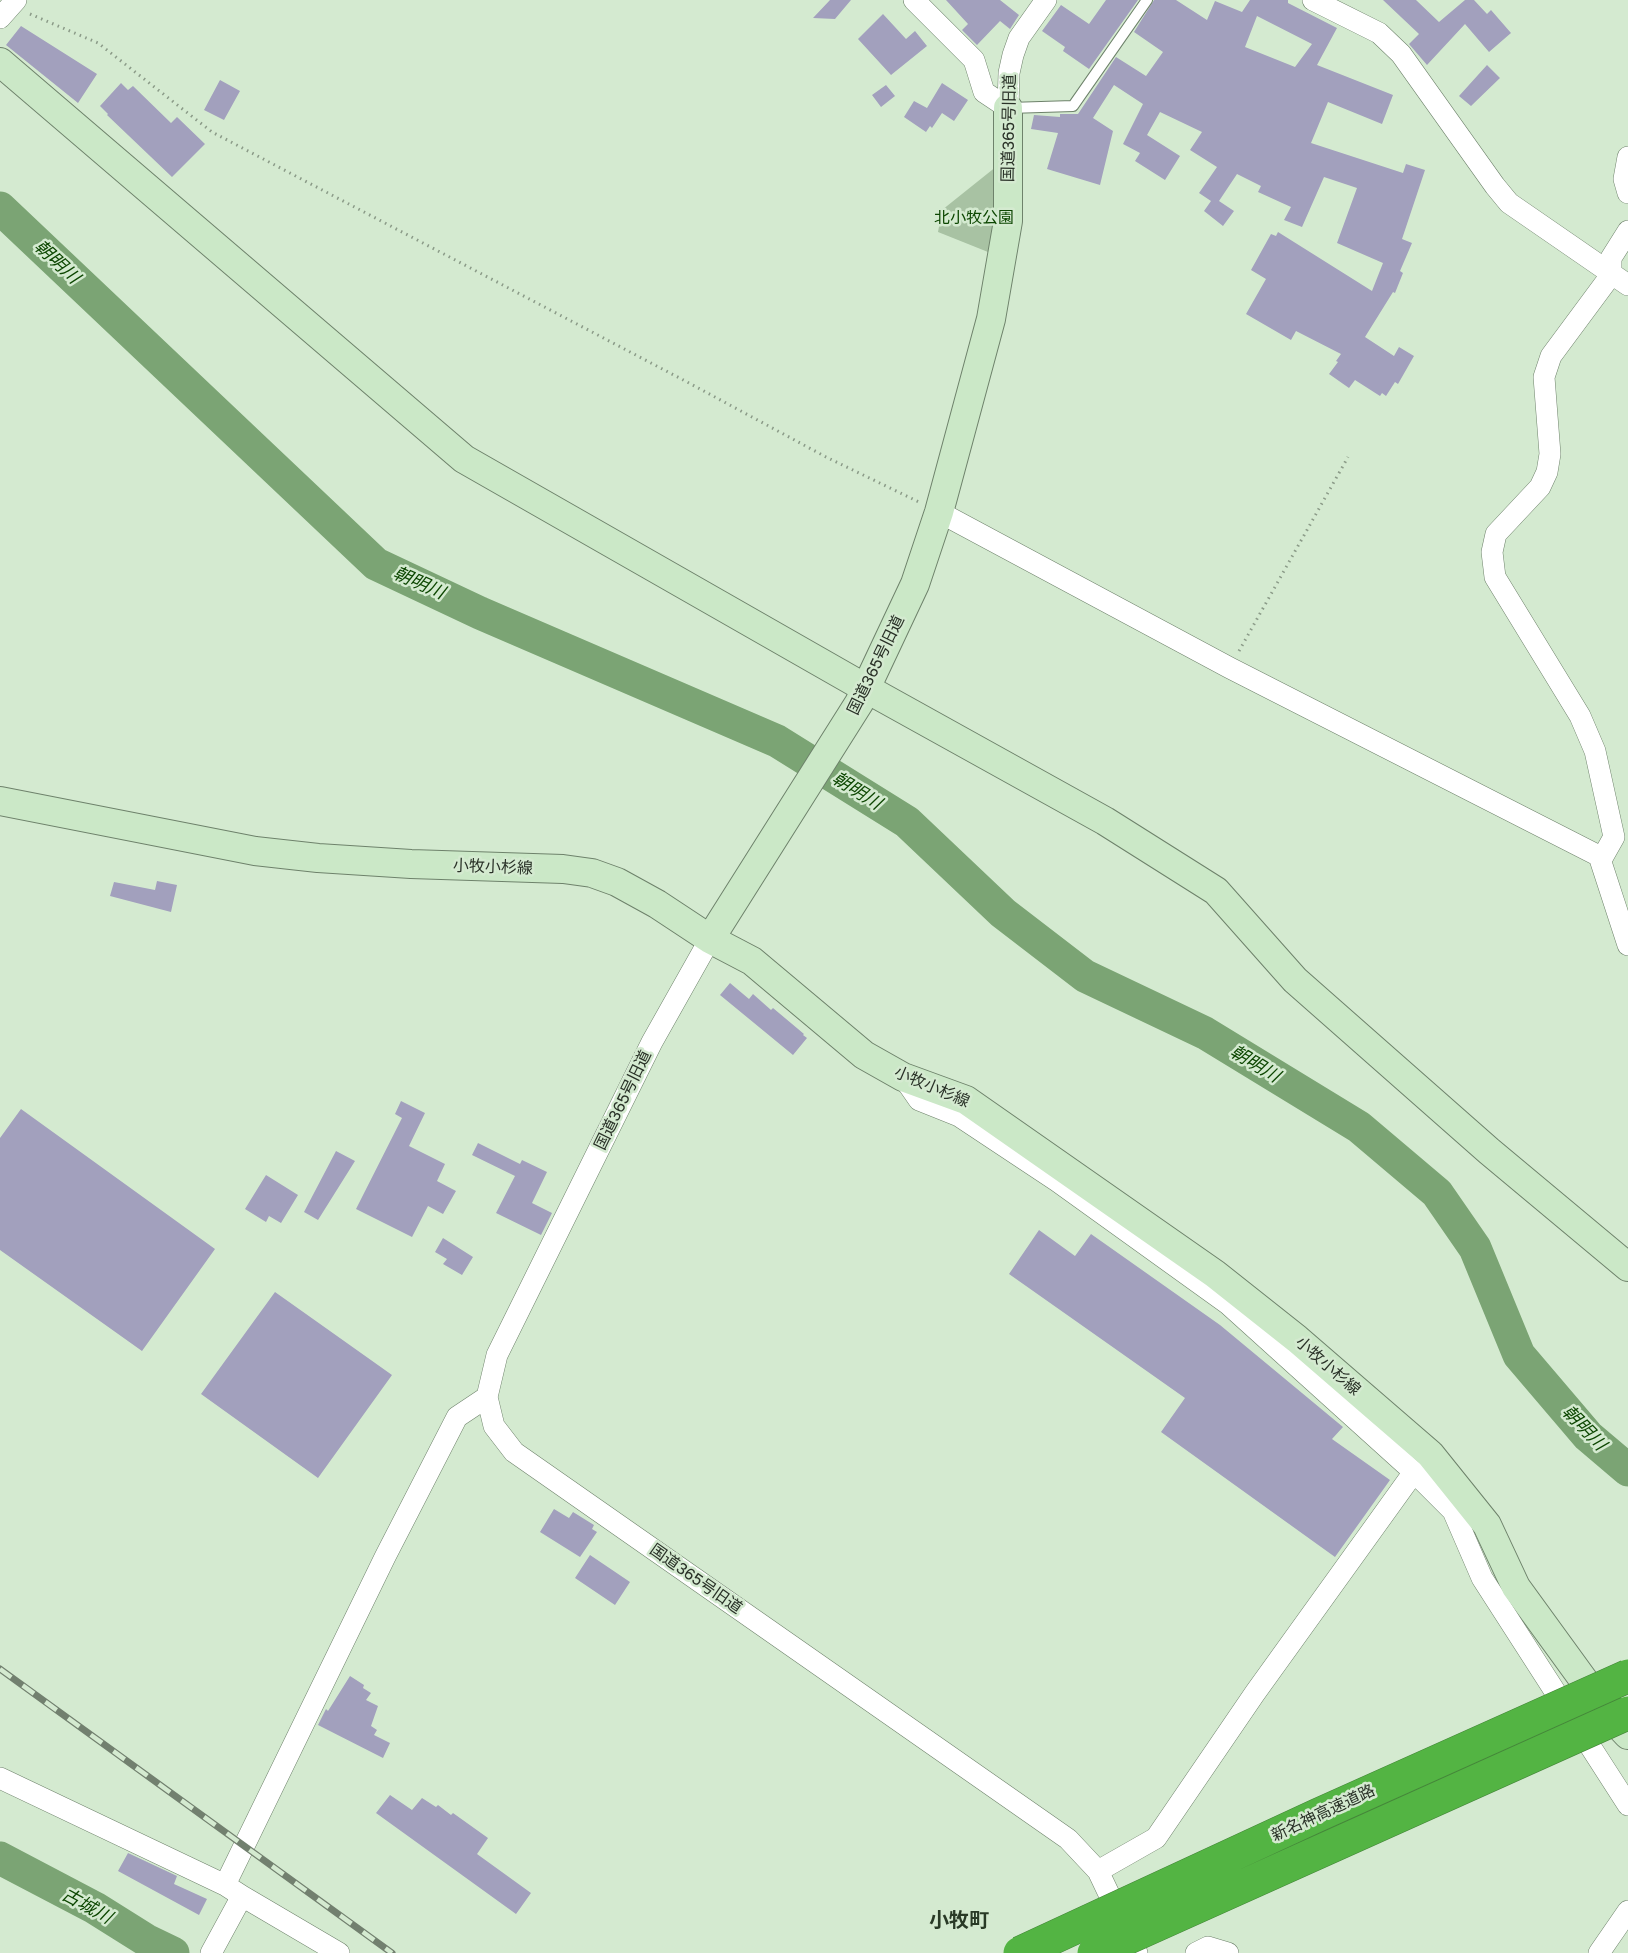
<!DOCTYPE html>
<meta charset="utf-8">
<style>
body{margin:0}
canvas{display:block;background:#d4ead0}
</style>
<canvas width="1628" height="1953"></canvas>
<script>
const g = document.querySelector('canvas').getContext('2d');
g.lineJoin = 'round';
function paint(path, color) {
  g.fillStyle = color;
  g.fill(path, 'evenodd');
}
function shape(rows) {
  const path = new Path2D();
  for (const r of rows) {
    path.moveTo(r[0], r[1]);
    for (let i = 2; i < r.length; i += 2) path.lineTo(r[i], r[i + 1]);
  }
  return path;
}
function stroke(path, color, width, dash) {
  g.strokeStyle = color;
  g.lineWidth = width;
  g.lineCap = dash ? 'butt' : 'round';
  g.setLineDash(dash || []);
  g.stroke(path);
}
function drawText(font, color, halo, rows, align = 'center') {
  g.font = font + ' "Golos Text","Noto Sans JP",sans-serif';
  g.lineWidth = 5;
  g.setLineDash([]);
  g.textBaseline = 'middle';
  g.strokeStyle = halo;
  g.fillStyle = color;
  for (const [text, x, y, turn = 0] of rows) {
    g.save();
    g.translate(x, y);
    g.rotate((+turn || 0) * Math.PI / 180);
    g.textAlign = isNaN(turn) ? turn : align;
    if (halo) g.strokeText(text, 0, 0);
    g.fillText(text, 0, 0);
    g.restore();
  }
}
paint(shape([
 [1002,162,993,254,938,232,942,210]
]), '#a8c2a3');
stroke(shape([
 [0,208,376,564,480,613,777,741,907,822,1003,913,1085,976,1205,1033,1359,1127,1437,1193,1475,1248,1519,1355,1588,1436,1628,1470],
 [0,1858,95,1908,146,1940,173,1953]
]), '#7ba474', 33);
paint(shape([
 [830,0,851,0,835,19,813,18],
 [946,0,1000,0,1019,15,1010,29,1000,21,977,45,962,30,968,24],
 [1106,0,1138,0,1089,69,1063,51,1065,47,1042,31,1061,5,1089,24],
 [1154,0,1176,0,1207,20,1215,1,1242,12,1250,0,1288,0,1288,3,1337,28,1317,65,1393,95,1382,124,1328,102,1311,143,1403,173,1406,164,1425,170,1402,239,1412,243,1400,271,1403,273,1395,293,1393,292,1365,337,1394,356,1399,347,1414,356,1398,384,1395,382,1386,396,1382,393,1380,396,1355,380,1349,388,1329,374,1338,362,1336,361,1341,354,1296,331,1291,340,1246,314,1266,279,1251,270,1271,234,1276,236,1278,232,1372,291,1383,263,1337,243,1357,188,1324,177,1302,227,1284,220,1291,207,1258,192,1261,186,1237,174,1219,201,1234,211,1223,226,1204,211,1211,201,1199,193,1217,167,1190,150,1202,132,1160,112,1147,135,1180,156,1165,180,1135,161,1140,153,1123,144,1143,104,1114,85,1093,118,1113,131,1100,185,1047,169,1058,133,1031,129,1034,115,1060,117,1060,114,1078,114,1116,57,1146,76,1163,52,1134,32],
 [1257,16,1312,44,1295,67,1245,47],
 [1383,0,1416,0,1439,22,1465,0,1474,0,1487,14,1491,10,1511,33,1489,52,1465,24,1427,65,1409,44,1419,34],
 [883,14,906,39,915,31,927,46,891,75,858,39],
 [21,26,97,74,78,103,6,45],
 [1487,65,1500,78,1471,106,1459,96],
 [220,80,240,91,224,120,204,110],
 [121,83,128,90,133,86,171,123,177,117,205,144,172,177,107,115,108,114,100,106],
 [942,83,968,100,954,121,942,113,932,128,930,126,926,132,904,117,914,101,927,108],
 [886,85,895,96,881,107,872,95],
 [157,881,177,885,171,912,110,896,114,882,155,890],
 [730,983,749,999,753,994,771,1010,773,1008,804,1034,803,1035,807,1038,793,1055,720,995],
 [401,1101,425,1113,409,1146,445,1164,437,1181,456,1191,443,1214,428,1206,412,1237,356,1209,402,1118,395,1114],
 [21,1109,215,1249,142,1351,0,1250,0,1138],
 [478,1143,520,1164,522,1160,547,1172,532,1203,552,1213,541,1235,496,1213,515,1176,472,1155],
 [336,1151,355,1161,318,1220,304,1212],
 [266,1175,298,1195,281,1223,269,1216,266,1222,245,1209],
 [1039,1230,1075,1256,1091,1234,1220,1325,1343,1427,1332,1439,1390,1480,1335,1557,1161,1432,1185,1398,1009,1274],
 [443,1238,473,1257,462,1275,443,1264,447,1259,435,1252],
 [275,1292,392,1375,318,1478,201,1394],
 [554,1509,569,1518,573,1512,594,1525,592,1529,597,1532,580,1557,540,1532],
 [590,1555,630,1582,615,1605,575,1578],
 [350,1676,364,1685,363,1688,371,1693,366,1700,378,1706,371,1726,377,1730,374,1735,390,1743,383,1758,318,1725,326,1709,328,1711],
 [390,1795,412,1810,422,1798,436,1807,438,1805,451,1815,453,1813,488,1838,477,1854,531,1893,516,1914,376,1813],
 [128,1853,177,1876,174,1884,207,1899,199,1915,118,1871]
]), '#a2a0bd');
const lane = shape([
 [1009,108,1073,106,1147,0]
]);
const street = shape([
 [914,0,974,60,984,92,1008,108],
 [1313,0,1379,33,1401,54,1495,186,1509,203,1628,285],
 [0,18,16,0],
 [1008,108,1009,73,1013,55,1019,38,1046,0],
 [1628,157,1624,179,1628,193],
 [939,512,1230,668,1599,856,1628,945],
 [1601,860,1614,837,1595,751,1580,716,1495,577,1492,552,1496,534,1540,487,1547,472,1550,454,1544,377,1551,356,1611,275,1611,258,1628,231],
 [710,939,652,1042,497,1355,487,1397,494,1426,514,1452,1068,1839,1098,1871,1137,1953],
 [903,1077,919,1100,959,1116,1057,1181,1228,1304,1414,1472,1453,1511,1482,1578,1628,1805],
 [0,1778,225,1885,242,1896,211,1953],
 [1098,1871,1156,1838,1255,1693,1414,1472],
 [225,1885,385,1557,457,1417,487,1397],
 [242,1896,339,1953],
 [1196,1953,1208,1947,1228,1953],
 [1599,1953,1628,1911]
]);
const secondary = shape([
 [0,62,464,459,867,689,1105,821,1216,891,1295,980,1489,1151,1628,1267],
 [0,801,255,851,318,858,411,864,563,869,592,873,617,882,657,904,710,939,752,961,864,1055,903,1077,966,1100,1215,1274,1297,1339,1430,1454,1487,1525,1516,1587,1609,1715,1628,1735],
 [710,939,859,703,915,584,939,512,991,319,1008,221,1008,108]
]);
stroke(lane, '#6e826b', 12);
stroke(street, '#6e826b', 22);
stroke(secondary, '#6e826b', 30);
stroke(shape([
 [30,14,98,43,212,132,689,383,826,457,919,502],
 [1239,651,1348,457]
]), '#8b9b88', 3, [1.5, 4.5]);
stroke(lane, '#fff', 10);
stroke(street, '#fff', 21);
stroke(secondary, '#cbe8c7', 28);
const rail = shape([
 [0,1669,392,1953]
]);
stroke(rail, '#72806f', 7);
stroke(rail, '#d4ead0', 4.5, [14]);
const highwayBridge = shape([
 [1020,1953,1318,1815,1628,1676],
 [1094,1953,1628,1713]
]);
stroke(highwayBridge, '#45863a', 34, []);
stroke(highwayBridge, '#53b443', 33);
drawText('16px', '#2a3228', '#d4ead0', [
 ["国道365号旧道",1009,128,-89],
 ["国道365号旧道",876,665,-64],
 ["小牧小杉線",493,867,2],
 ["小牧小杉線",932,1087,23],
 ["国道365号旧道",623,1100,-64],
 ["小牧小杉線",1328,1366,41],
 ["国道365号旧道",696,1579,35],
 ["新名神高速道路",1323,1813,-25]
]);
drawText('16px', '#0d4702', '#d4ead0', [
 ["北小牧公園",974,218]
]);
drawText('italic 18px', '#0d4702', '#d4ead0', [
 ["朝明川",57,262,43],
 ["朝明川",419,583,24],
 ["朝明川",857,791,32],
 ["朝明川",1255,1064,31],
 ["朝明川",1584,1428,46],
 ["古城川",87,1906,29]
]);
drawText('bold 20px', '#293a26', '#d4ead0', [
 ["小牧町",959,1921]
]);
</script>
